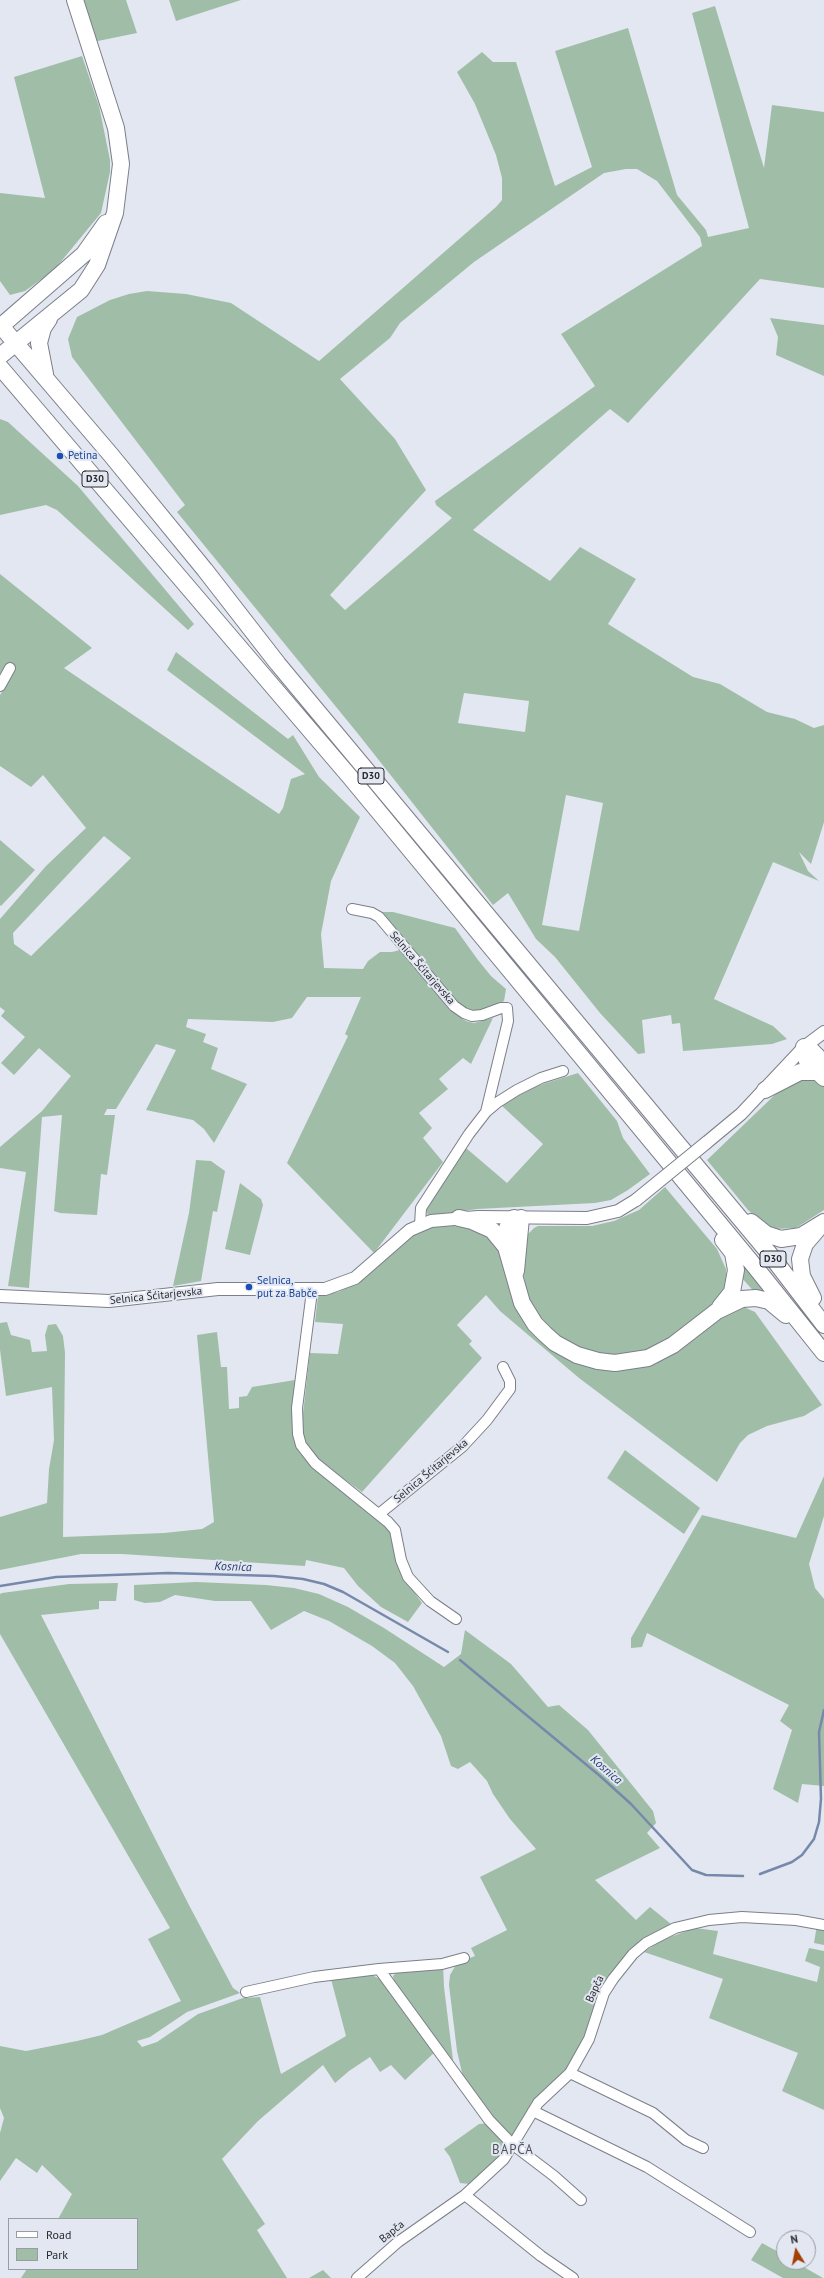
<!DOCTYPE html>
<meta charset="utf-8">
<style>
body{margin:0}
#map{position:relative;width:824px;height:2278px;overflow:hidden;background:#e3e7f1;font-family:"PT Sans",sans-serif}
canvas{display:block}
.legend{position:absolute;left:8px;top:2218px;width:130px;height:52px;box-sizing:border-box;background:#e3e7f1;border:1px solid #999ca3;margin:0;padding:5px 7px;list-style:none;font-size:12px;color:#2a2b2f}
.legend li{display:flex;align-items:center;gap:8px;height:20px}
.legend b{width:20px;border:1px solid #999ca3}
.north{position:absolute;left:776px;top:2230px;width:40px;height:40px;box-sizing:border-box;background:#e3e7f1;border:1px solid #999ca3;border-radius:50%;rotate:350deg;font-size:11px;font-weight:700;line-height:16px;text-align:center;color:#2a2b2f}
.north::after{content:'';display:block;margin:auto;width:14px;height:18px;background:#a34003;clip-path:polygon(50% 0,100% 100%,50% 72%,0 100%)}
</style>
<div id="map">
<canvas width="824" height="2278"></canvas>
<ul class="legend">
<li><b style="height:5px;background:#fff"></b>Road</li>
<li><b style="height:11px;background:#a0bea7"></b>Park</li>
</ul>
<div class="north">N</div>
</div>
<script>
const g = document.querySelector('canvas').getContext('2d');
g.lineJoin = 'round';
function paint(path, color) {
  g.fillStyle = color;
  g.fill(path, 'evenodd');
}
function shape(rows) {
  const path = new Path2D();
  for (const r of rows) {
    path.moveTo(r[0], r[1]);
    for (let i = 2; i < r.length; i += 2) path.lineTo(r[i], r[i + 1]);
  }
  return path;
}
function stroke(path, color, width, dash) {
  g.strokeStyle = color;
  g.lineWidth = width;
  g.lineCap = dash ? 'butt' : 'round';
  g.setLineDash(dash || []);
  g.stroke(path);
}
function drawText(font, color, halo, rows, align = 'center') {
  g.font = font + ' "PT Sans",sans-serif';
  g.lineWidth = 4;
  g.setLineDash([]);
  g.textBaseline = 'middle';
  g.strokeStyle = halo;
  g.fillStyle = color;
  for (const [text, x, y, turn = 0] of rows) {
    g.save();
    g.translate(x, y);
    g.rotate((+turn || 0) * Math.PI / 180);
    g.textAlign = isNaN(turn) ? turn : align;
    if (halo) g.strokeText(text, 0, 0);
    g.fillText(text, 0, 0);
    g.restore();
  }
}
paint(shape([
 [79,0,126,0,137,33,93,42],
 [169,0,241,0,176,21],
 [715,6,764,168,772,105,824,112,824,288,760,279,628,423,610,409,473,530,550,581,580,547,636,579,608,624,693,677,720,684,767,712,795,719,814,728,824,725,824,822,811,864,799,852,808,871,819,881,773,862,714,999,773,1026,787,1039,772,1044,683,1051,680,1023,672,1024,671,1015,642,1020,645,1053,638,1054,600,1013,555,957,536,939,508,893,493,905,359,735,177,512,185,505,72,357,68,339,77,317,110,300,129,294,147,291,186,294,231,303,319,361,496,207,502,200,502,178,496,155,475,104,457,72,482,52,493,62,516,62,555,186,592,167,555,51,628,28,677,195,706,230,708,237,749,228,692,13],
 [626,169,637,169,657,181,700,237,702,246,561,334,595,386,435,501,436,505,452,518,345,610,330,595,426,490,395,439,340,379,390,338,400,323,474,262,604,173],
 [464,693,529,701,525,732,458,723],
 [566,795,603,803,579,931,542,925],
 [82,56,99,106,110,160,110,172,101,213,54,270,25,291,10,295,0,281,0,193,45,198,14,77],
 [770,318,824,325,824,376,776,355,778,337],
 [0,419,8,422,78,486,194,624,188,630,57,510,46,505,0,515],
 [0,574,92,648,64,668,279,814,283,808,291,779,305,774,167,670,176,652,288,739,293,735,319,777,360,817,331,881,321,934,324,968,363,969,368,961,380,952,392,952,400,950,459,1016,466,1021,474,1023,493,1018,471,1064,463,1058,439,1079,448,1089,419,1113,432,1128,423,1138,443,1162,374,1253,287,1163,348,1036,345,1034,361,997,307,997,292,1018,273,1022,188,1019,186,1027,206,1034,203,1042,218,1048,211,1069,247,1084,214,1143,204,1129,193,1120,146,1110,176,1050,156,1044,116,1109,107,1109,104,1115,115,1115,107,1175,101,1174,97,1215,60,1213,54,1211,62,1115,42,1117,29,1288,8,1286,26,1172,0,1168,0,1147,42,1111,71,1076,39,1048,14,1075,1,1063,25,1037,1,1016,5,1011,0,1007,0,919,46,866,86,828,43,775,31,787,0,766,0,695,15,670,5,666,0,674],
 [104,836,131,858,31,956,14,944,13,933],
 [0,840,35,870,1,906,0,905],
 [382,912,393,912,455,928,478,960,491,976,506,989,504,1001,488,1010,473,1012,462,1008,380,913],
 [578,1073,617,1121,623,1138,650,1174,628,1190,611,1200,595,1203,477,1209,429,1216,427,1213,427,1207,466,1148,507,1183,543,1144,501,1105,537,1086],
 [805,1076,824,1083,824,1210,796,1228,775,1229,765,1225,748,1210,707,1160,783,1087],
 [196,1160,211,1161,225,1171,217,1212,213,1211,201,1281,173,1286,189,1213],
 [240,1183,261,1199,263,1205,250,1255,225,1249],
 [665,1187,717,1249,726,1269,727,1293,672,1340,638,1355,601,1355,566,1343,542,1321,527,1295,522,1265,525,1237,534,1228,538,1226,592,1226,614,1221,639,1210],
 [464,1224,494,1237,527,1322,609,1369,714,1320,745,1302,746,1308,755,1312,822,1405,804,1416,767,1426,748,1435,740,1443,717,1482,579,1378,500,1311,486,1295,457,1325,472,1341,469,1344,482,1358,362,1492,317,1459,305,1444,302,1435,302,1422,310,1353,338,1354,343,1324,315,1322,318,1295,338,1292,361,1281,409,1237,432,1226],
 [740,1263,745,1264,769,1293,757,1295,741,1277],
 [7,1322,11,1335,30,1340,32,1352,47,1351,45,1335,48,1325,56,1324,63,1336,65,1353,63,1537,164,1533,202,1529,214,1522,197,1335,217,1332,221,1367,227,1367,229,1409,239,1408,239,1397,247,1396,252,1387,295,1380,292,1419,293,1435,298,1451,311,1466,390,1530,402,1575,422,1603,408,1622,381,1607,358,1586,344,1568,306,1560,305,1566,122,1554,81,1554,0,1570,0,1517,47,1503,49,1469,54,1440,52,1387,6,1396,0,1350,0,1323],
 [625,1450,700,1508,684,1534,607,1478],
 [824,1476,824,1516,809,1564,815,1588,824,1599,824,1786,802,1784,798,1803,773,1789,792,1730,780,1721,789,1705,647,1633,642,1647,631,1648,631,1638,702,1515,796,1538],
 [196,1582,266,1585,294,1588,319,1594,348,1607,384,1628,444,1667,461,1654,465,1630,511,1664,548,1707,559,1705,588,1730,653,1811,656,1823,647,1833,660,1848,595,1880,636,1920,650,1907,671,1924,631,1953,590,2024,576,2056,512,2139,491,2119,463,2077,457,2051,449,1985,450,1975,457,1963,475,1956,471,1948,507,1930,480,1877,536,1849,510,1819,493,1794,487,1781,470,1762,458,1769,451,1766,441,1736,413,1686,395,1663,372,1646,329,1621,304,1611,271,1630,251,1601,215,1601,175,1595,160,1602,145,1603,134,1600,134,1585],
 [118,1583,116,1601,99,1601,99,1609,41,1615,190,1907,233,1988,240,1993,187,2012,150,2037,137,2041,142,2047,157,2042,198,2014,243,1998,260,1997,281,2074,346,2036,331,1979,370,1974,382,1980,435,2052,405,2080,391,2065,380,2072,370,2057,349,2071,335,2083,323,2065,258,2121,222,2159,265,2224,257,2230,287,2278,21,2278,27,2269,137,2269,137,2219,58,2219,72,2194,42,2165,37,2173,16,2158,0,2181,0,2133,4,2118,0,2108,0,2046,26,2051,77,2041,102,2035,181,2001,148,1939,170,1928,0,1634,0,1594,2,1593,69,1584],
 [817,1925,824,1927,824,1945,814,1943],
 [695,1928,718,1931,713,1954,817,1982,820,1967,805,1961,809,1948,824,1951,824,2110,782,2091,798,2053,709,2018,723,1979,644,1952,662,1940],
 [443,1965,444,1987,454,2068,394,1982,393,1976,397,1972],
 [489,2123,507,2144,497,2159,469,2184,460,2183,450,2157,444,2149,479,2124],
 [762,2243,784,2255,784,2262,795,2262,823,2278,783,2278,751,2260],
 [323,2270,331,2278,309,2278]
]), '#a0bea7');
stroke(shape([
 [0,1586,56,1577,168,1573,274,1576,303,1579,324,1584,343,1592,448,1652],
 [460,1660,600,1776,631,1804,692,1870,706,1875,743,1876],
 [760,1874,792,1862,802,1855,814,1839,819,1822,821,1799,819,1732,824,1710]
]), '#7689ab', 2.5);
const minor = shape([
 [0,686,10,668],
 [352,909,372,913,379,917,454,1006,464,1013,472,1016,482,1015,501,1008,507,1008,508,1021,486,1112],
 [420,1225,421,1208,469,1134,486,1112,498,1102,517,1090,541,1078,563,1071],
 [312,1291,297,1408,298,1434,301,1445,315,1463,388,1522,395,1530,401,1560,408,1577,430,1601,456,1619],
 [379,1514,463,1446,487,1420,510,1389,510,1381,503,1367],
 [464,1958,442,1964,379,1969,489,2120,512,2144,554,2176,581,2200],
 [246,1992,314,1977,379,1969],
 [570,2073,653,2113,686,2140,703,2148],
 [533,2111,647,2167,750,2232],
 [357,2278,398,2242,465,2195],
 [573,2278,541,2256,465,2195,504,2159,538,2103,570,2073,589,2039,604,1993,613,1979,633,1954,646,1943,675,1928,709,1920,742,1917,796,1920,824,1925]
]);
const tertiary = shape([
 [706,1143,741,1114,804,1047,824,1032],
 [0,1296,109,1301,218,1289,325,1289,355,1278,410,1230,431,1221,478,1217,587,1218,618,1211,636,1200]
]);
const primary = shape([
 [1,326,111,455,205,570,278,664,768,1252,824,1325],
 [0,327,84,254,106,223],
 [0,356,81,290,97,265,115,213,121,164,116,128,75,0],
 [0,367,350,777,752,1263,824,1353],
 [45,374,39,343,43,328,49,319],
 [824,1063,811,1050,804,1047,807,1061,824,1078],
 [765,1090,800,1072,818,1072],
 [459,1218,472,1221,492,1230,506,1247],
 [514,1218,510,1221,506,1231,506,1247,522,1303,535,1324,545,1334,555,1343,577,1355,598,1361,615,1363,648,1358,673,1345,717,1311,742,1299,756,1298,769,1301,786,1315],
 [751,1222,766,1234,781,1239,801,1236,824,1222],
 [516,1271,521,1218],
 [813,1298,802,1276,800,1259,805,1244,817,1230],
 [720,1307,732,1292,736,1270,733,1253,723,1240]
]);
const trunk = shape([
 [0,325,1,326]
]);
stroke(minor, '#7c7f88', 12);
stroke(tertiary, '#7c7f88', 14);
stroke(primary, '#7c7f88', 18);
stroke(trunk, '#7c7f88', 19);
stroke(minor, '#fff', 10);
stroke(tertiary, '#fff', 12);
stroke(primary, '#fff', 16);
stroke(trunk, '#fff', 17);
const tertiaryBridge = shape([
 [636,1200,706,1143]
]);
stroke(tertiaryBridge, '#7c7f88', 14, []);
stroke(tertiaryBridge, '#fff', 12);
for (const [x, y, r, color] of [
 [60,456,4,"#1a4fb4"],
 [249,1287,4,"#1a4fb4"]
]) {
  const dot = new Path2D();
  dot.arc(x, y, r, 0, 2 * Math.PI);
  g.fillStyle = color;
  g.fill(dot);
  stroke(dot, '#e3e7f1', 1.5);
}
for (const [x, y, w] of [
 [95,479,26],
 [371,776,26],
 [773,1259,26]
]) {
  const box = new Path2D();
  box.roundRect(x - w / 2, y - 8, w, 16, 3);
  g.fillStyle = '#e3e7f1';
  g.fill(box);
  stroke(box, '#2a2b2f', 1);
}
drawText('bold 10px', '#2a2b2f', null, [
 ["D30",95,479],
 ["D30",371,776],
 ["D30",773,1259]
]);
drawText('11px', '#164399', '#e3e7f1', [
 ["Petina",68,456],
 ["Selnica,",257,1281],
 ["put za Babče",257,1294]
], 'left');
drawText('11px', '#2a2b2f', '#e3e7f1', [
 ["Selnica Šćitarjevska",422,968,49],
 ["Selnica Šćitarjevska",156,1296,-6],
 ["Selnica Šćitarjevska",431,1471,-40],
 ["Bapča",595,1989,-65],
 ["Bapča",392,2232,-39]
]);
drawText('italic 12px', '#253d6c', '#e3e7f1', [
 ["Kosnica",233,1567,2],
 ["Kosnica",606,1770,41]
]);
g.letterSpacing = '1px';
drawText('13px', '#50535b', '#e3e7f1', [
 ["BAPČA",513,2150]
]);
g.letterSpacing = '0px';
</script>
